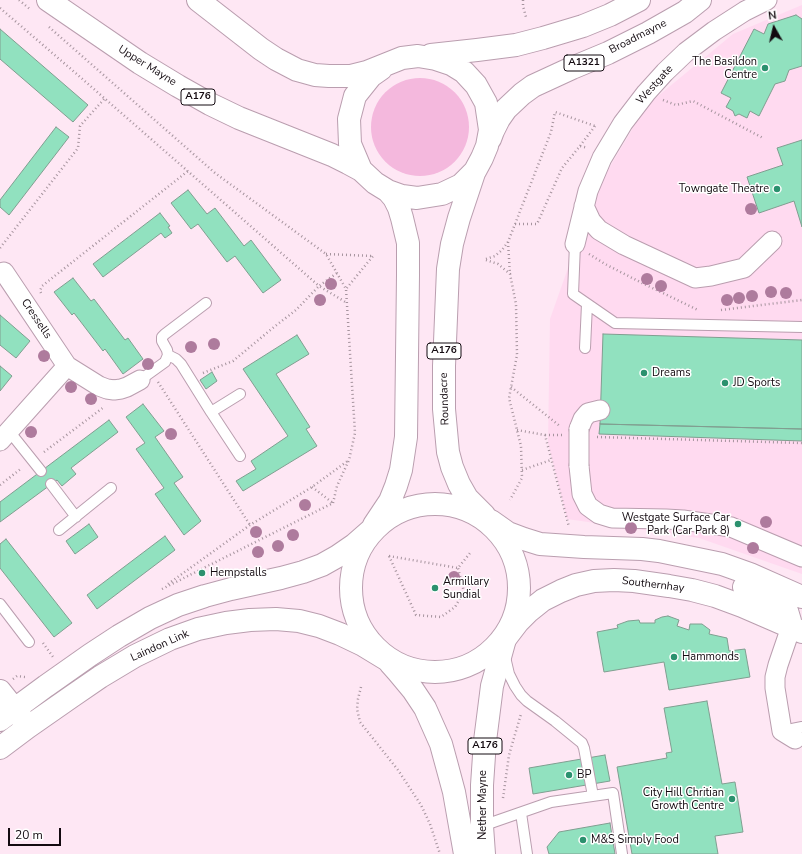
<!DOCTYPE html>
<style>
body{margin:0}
#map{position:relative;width:802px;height:854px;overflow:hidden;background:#fee7f4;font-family:"Nunito Sans",sans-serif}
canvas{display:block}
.north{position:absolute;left:754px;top:8px;width:40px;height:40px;-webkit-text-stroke:3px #fff;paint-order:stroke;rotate:352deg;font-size:11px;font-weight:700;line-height:16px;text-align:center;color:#130a10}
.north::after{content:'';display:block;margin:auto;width:14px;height:18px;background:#130a10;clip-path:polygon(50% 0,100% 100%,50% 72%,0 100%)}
.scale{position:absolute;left:8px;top:828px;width:53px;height:18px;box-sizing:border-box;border:2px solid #130a10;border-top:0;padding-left:5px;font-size:12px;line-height:14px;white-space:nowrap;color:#130a10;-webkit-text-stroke:3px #fff;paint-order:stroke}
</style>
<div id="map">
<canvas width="802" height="854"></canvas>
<div class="north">N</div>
<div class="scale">20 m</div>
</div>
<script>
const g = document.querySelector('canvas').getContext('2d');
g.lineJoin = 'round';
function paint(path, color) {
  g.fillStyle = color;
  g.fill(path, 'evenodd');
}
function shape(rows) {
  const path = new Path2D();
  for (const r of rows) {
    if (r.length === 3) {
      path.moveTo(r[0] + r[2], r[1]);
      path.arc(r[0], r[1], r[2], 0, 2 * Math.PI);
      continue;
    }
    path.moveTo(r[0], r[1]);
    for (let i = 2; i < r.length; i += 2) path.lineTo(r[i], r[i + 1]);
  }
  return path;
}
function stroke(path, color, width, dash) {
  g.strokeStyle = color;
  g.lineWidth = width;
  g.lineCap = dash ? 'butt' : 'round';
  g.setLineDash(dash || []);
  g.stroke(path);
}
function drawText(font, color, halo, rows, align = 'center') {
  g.font = font + ' "Nunito Sans",sans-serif';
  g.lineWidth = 3;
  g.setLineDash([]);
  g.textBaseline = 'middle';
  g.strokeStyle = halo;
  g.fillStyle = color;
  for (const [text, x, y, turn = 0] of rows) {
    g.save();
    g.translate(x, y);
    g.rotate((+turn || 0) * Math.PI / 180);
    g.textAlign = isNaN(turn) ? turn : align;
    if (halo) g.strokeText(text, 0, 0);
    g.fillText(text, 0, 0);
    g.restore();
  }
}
paint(shape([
 [802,5,802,574,699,538,567,519,548,443,550,319,580,234,608,170,646,106,733,34]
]), '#ffdaf0');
paint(shape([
 [420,127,49]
]), '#f4b8dd');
const building = shape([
 [796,15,802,19,802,66,789,70,785,81,775,84,759,116,750,111,747,118,739,114,735,116,733,111,726,107,731,98,721,93,754,29,764,34,768,24,796,15],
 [0,29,88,105,73,122,0,59,0,29],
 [56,127,69,137,9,215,0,207,0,200,56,127],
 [802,140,802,227,794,201,759,213,747,177,783,165,777,148,802,140],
 [188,190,207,214,215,208,244,246,251,240,281,280,263,293,235,256,227,262,198,224,191,229,171,203,188,190],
 [160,213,170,226,168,227,172,233,165,238,161,233,103,277,93,264,160,213],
 [73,278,91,301,94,299,125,340,128,338,143,359,123,374,105,349,103,351,74,313,72,315,54,292,73,278],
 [0,315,30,341,16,358,0,345,0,315],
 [603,334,802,340,802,429,600,424,603,334],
 [297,335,309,354,276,374,310,427,306,429,317,446,243,491,236,481,256,469,251,461,288,436,243,369,297,335],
 [0,366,12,376,0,391,0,366],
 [212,372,217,381,206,389,200,380,212,372],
 [143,404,164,431,155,437,183,477,174,483,201,521,184,535,155,494,164,488,136,449,145,443,126,417,143,404],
 [109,420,118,432,71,468,76,474,62,486,57,480,0,522,0,502,109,420],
 [600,424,802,429,802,441,599,434,600,424],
 [89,524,98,537,75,554,66,541,89,524],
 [165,536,175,550,97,609,87,595,165,536],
 [6,539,72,623,54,637,0,568,0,544,6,539],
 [668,616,679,620,677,626,689,630,690,624,702,624,710,630,709,634,727,638,729,651,745,649,750,677,669,690,664,662,604,672,597,632,618,628,617,625,628,621,639,620,640,623,655,623,655,620,662,617,668,616],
 [707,701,722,784,735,782,743,832,715,836,718,854,632,854,617,767,667,758,666,753,672,752,664,708,707,701],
 [605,755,610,781,533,794,529,768,605,755],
 [610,823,615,854,549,854,547,847,559,832,610,823]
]);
paint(building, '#91e1bf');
stroke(building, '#809e90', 1);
const lane = shape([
 [575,244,573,294,615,323,802,327],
 [585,348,587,304],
 [168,355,176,359,181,364,211,412,240,456],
 [140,380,165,362,168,355,167,350,162,341,162,337,165,334,206,303],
 [211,412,240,394],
 [9,431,41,471],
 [51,484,76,517],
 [59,530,111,488],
 [0,604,29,642],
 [505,657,509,674,515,686,521,695,527,701,555,721,582,743,584,748,593,796],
 [782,731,802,727],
 [521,813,527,854],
 [482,826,551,802,613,793,622,854]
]);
const street = shape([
 [584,206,591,221,599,230,624,245,695,278,711,276,744,268,772,241],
 [575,244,588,191,602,158,623,123,646,93,665,72,686,52,714,31,745,11,767,0],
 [67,366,99,386,107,389,114,390,121,389,127,387,140,380],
 [579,429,583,419,588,413,600,410],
 [0,441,67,366,4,272],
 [579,466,582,494,588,506,599,514,612,518,666,519,683,520,731,527,802,557],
 [791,627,778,665,775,677,775,688,782,731,795,739]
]);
const secondary = shape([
 [491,521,508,533,524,539,540,544,584,547,642,549,659,551,722,564,750,574,802,597],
 [744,587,779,604,787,611,790,621,791,627],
 [505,639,518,622,528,612,543,600,561,591,576,585,594,581,614,580,634,581,669,586,692,590,715,596,742,606,802,632],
 [0,691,24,721],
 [0,720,46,686,90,655,119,636,150,618,178,605,205,596,231,589,281,578,303,572,322,565,338,556,354,545,370,531],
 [0,748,28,727,71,697,100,677,135,656,170,639,198,629,226,623,250,620,276,619,299,621,319,626,340,634,363,645,386,659]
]);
const primary = shape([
 [48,0,140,63,178,86,210,104,239,118,332,155,348,163,361,170,375,183,388,191,402,196,417,198,442,194,461,185,475,171,482,158,487,146,490,130,486,103,476,85,464,72,451,64,436,59,418,56,402,58,367,72,351,76,329,76,315,75,297,70,276,59,261,49,198,0],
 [431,55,477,50,516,45,543,38,583,26,610,15,639,0],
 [490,139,493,131,499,119,506,109,522,94,533,86,572,68,608,53,648,33,685,12,700,0],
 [361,170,350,144,349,119,355,96,371,76,381,69],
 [474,173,459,218,452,244,448,269,444,366,444,409,448,452,452,467,459,484,467,498,484,515],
 [435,588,84],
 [374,525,390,501,396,486,401,470,406,437,408,275,408,243,402,218,399,208,394,198,388,191],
 [390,663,398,672,413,690,425,708,441,744,447,766,454,792,465,854],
 [484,854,482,826,482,785,485,741,492,686,505,639]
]);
stroke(lane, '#ba9eaf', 12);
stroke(street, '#ba9eaf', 21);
stroke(secondary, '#ba9eaf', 24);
stroke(primary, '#ba9eaf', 24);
stroke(shape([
 [19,0,31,10],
 [523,0,523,6,526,17],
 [0,8,79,76,319,286,337,273],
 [49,27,215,173,326,254,346,289,373,256],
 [663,100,676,105,693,101,763,138],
 [580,146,595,126],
 [515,224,537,224,562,168,580,146,588,148],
 [508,242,510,274],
 [0,248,78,148,80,126,105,98],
 [326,254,372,256],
 [589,254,605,264,642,283,698,310],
 [486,259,495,256,502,250,508,242,551,132,555,112,595,126],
 [486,260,498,264,510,274,516,304,517,355,509,398,521,446,522,478,510,500],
 [41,293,40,291,42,286,188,171],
 [721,310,802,300],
 [203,373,233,361,274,327,296,310,319,286,347,303],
 [158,382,250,525],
 [511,387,561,427],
 [517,430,545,435,569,527],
 [545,435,562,435],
 [597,437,802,443],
 [44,452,104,407],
 [522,470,551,460],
 [0,485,22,468],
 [312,487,333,503],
 [333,503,337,486,349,460,355,433,346,289],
 [389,556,416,615,441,617,455,607,464,592,458,568],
 [389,556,458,568,470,553],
 [168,584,250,525,312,487,349,460],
 [162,589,333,503],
 [43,643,53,657],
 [13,679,17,676,25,677],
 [361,687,358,699,357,709,360,722,398,770,421,805,430,824,440,854],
 [503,798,509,755,521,714]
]), '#a6949e', 2.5, [1, 3]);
stroke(lane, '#fff', 10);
stroke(street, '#fff', 19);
stroke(secondary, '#fff', 22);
stroke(primary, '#fff', 22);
const streetBridge = shape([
 [579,429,579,466]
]);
stroke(streetBridge, '#ba9eaf', 21, []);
stroke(streetBridge, '#fff', 19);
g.fillStyle = '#ae7b9d';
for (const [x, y] of [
 [751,209],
 [647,279],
 [331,284],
 [661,286],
 [771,292],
 [786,293],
 [752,296],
 [739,298],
 [320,300],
 [727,300],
 [214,344],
 [191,347],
 [44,356],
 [148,364],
 [71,387],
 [91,399],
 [31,432],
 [171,434],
 [305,505],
 [766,522],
 [631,528],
 [256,532],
 [293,535],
 [278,546],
 [753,548],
 [258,552],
 [454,577]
]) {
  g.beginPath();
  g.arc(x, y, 6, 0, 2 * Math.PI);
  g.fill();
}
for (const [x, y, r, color] of [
 [765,68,4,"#2b916e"],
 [777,189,4,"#2b916e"],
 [644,373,4,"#2b916e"],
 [725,383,4,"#2b916e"],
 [738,524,4,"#2b916e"],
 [202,573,4,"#2b916e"],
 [435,588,4,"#2b916e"],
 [674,657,4,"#2b916e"],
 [569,775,4,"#2b916e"],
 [732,799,4,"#2b916e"],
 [583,840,4,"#2b916e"]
]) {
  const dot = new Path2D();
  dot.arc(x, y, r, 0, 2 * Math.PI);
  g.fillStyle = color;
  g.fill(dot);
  stroke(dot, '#fff', 1.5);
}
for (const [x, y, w] of [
 [584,63,40],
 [198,97,34],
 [444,351,34],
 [485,746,34]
]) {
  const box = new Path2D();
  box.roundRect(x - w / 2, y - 8, w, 16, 3);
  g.fillStyle = '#fff';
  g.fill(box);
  stroke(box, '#130a10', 1);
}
drawText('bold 10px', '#130a10', null, [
 ["A1321",584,63],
 ["A176",198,97],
 ["A176",444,351],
 ["A176",485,746]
]);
drawText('11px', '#130a10', '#fff', [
 ["Broadmayne",638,37,-27],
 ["Upper Mayne",147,66,32],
 ["Westgate",655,85,-48],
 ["Cressells",36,319,56],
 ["Roundacre",445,399,-92],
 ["Southernhay",653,585,7],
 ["Laindon Link",160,646,-24],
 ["Nether Mayne",483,805,-90]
]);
drawText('11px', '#130a10', '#fff', [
 ["The Basildon",757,62,"right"],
 ["Centre",757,75,"right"],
 ["Towngate Theatre",769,189,"right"],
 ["Dreams",652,373],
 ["JD Sports",733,383],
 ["Westgate Surface Car",730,518,"right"],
 ["Park (Car Park 8)",730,531,"right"],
 ["Hempstalls",210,573],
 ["Armillary",443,582],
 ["Sundial",443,595],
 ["Hammonds",682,657],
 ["BP",577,775],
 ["City Hill Chritian",724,793,"right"],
 ["Growth Centre",724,806,"right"],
 ["M&S Simply Food",591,840]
], 'left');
</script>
